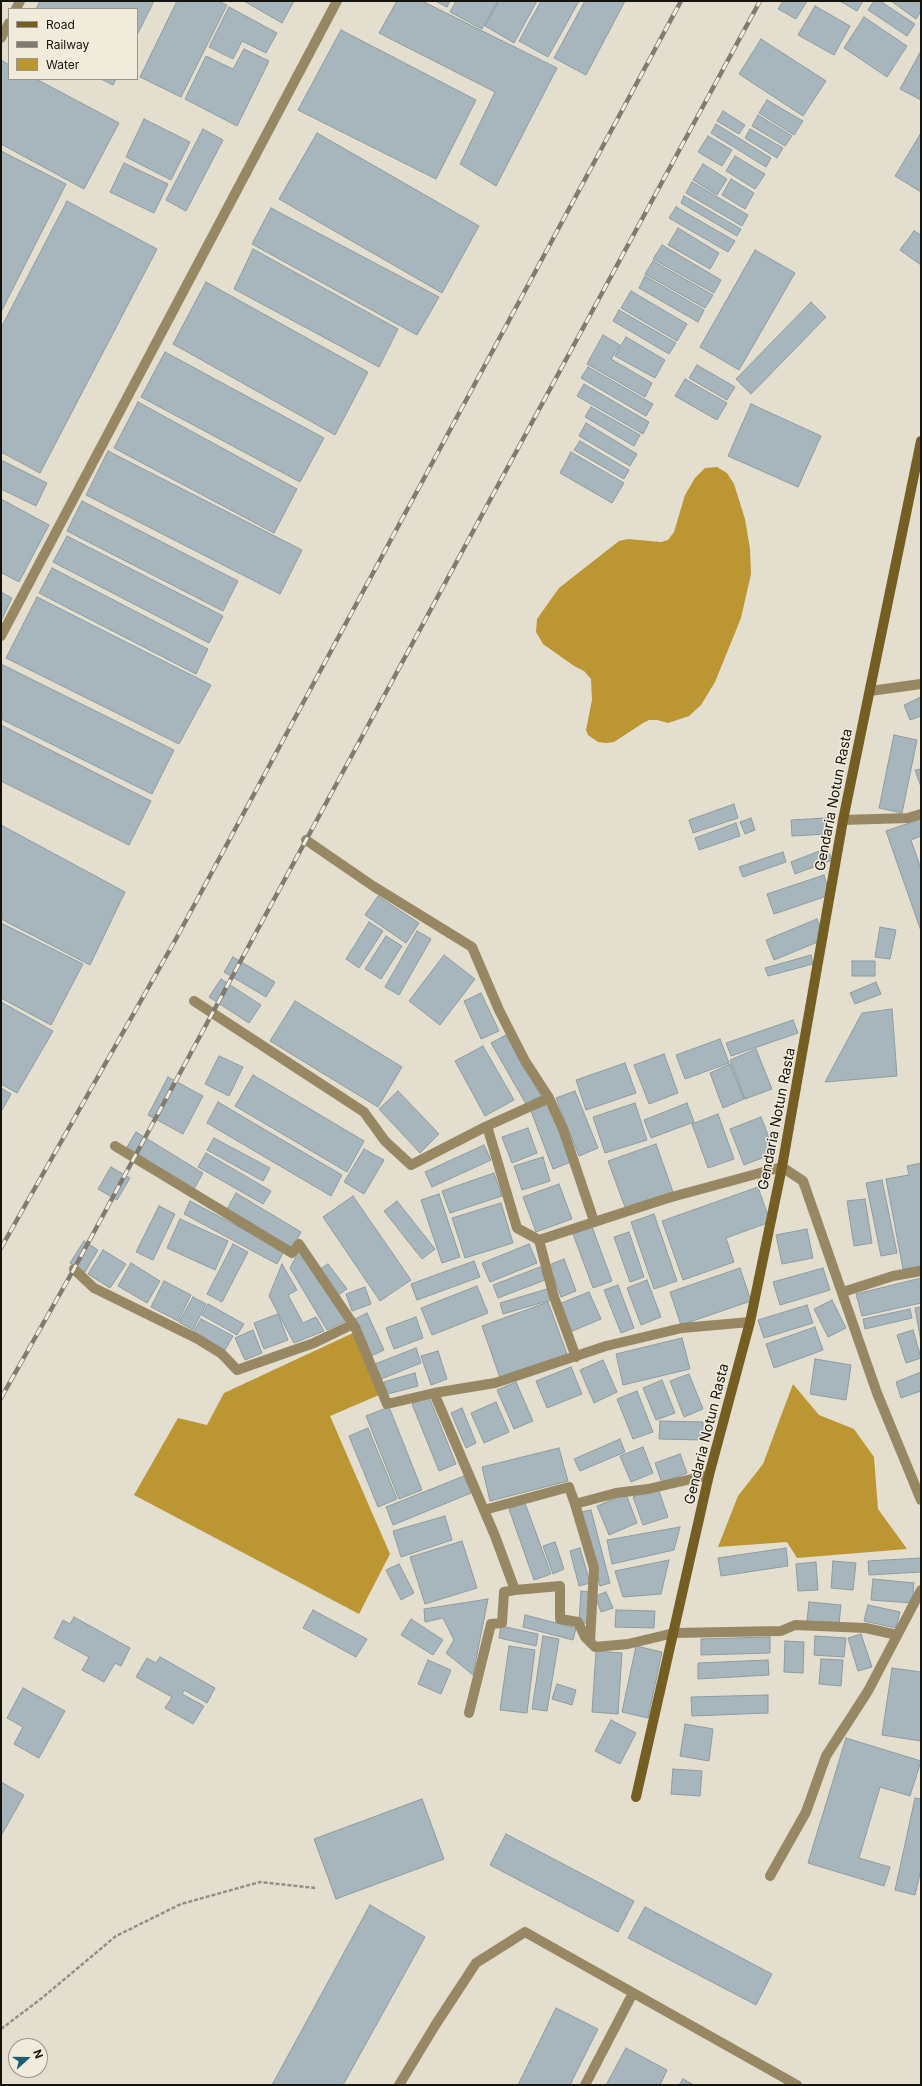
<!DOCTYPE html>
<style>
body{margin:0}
#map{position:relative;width:922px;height:2086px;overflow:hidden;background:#e4decf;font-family:Inter,sans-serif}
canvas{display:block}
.frame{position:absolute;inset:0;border:2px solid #15130e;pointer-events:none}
.legend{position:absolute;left:8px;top:8px;width:130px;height:72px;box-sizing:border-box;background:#f1ebdc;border:1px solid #99958a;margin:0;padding:5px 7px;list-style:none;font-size:12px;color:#15130e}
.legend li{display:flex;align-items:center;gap:8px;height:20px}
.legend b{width:20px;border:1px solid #99958a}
.north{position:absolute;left:8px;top:2038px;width:40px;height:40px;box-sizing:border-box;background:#f1ebdc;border:1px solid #99958a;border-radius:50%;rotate:69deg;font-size:11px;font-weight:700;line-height:16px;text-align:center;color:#15130e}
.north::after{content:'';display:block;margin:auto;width:14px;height:18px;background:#1b5f72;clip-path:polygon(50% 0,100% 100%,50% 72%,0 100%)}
</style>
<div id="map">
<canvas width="922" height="2086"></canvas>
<div class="frame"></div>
<ul class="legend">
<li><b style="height:5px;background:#755e22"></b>Road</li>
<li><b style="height:5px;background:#807b71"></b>Railway</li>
<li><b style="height:11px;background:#bb9632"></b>Water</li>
</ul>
<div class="north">N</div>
</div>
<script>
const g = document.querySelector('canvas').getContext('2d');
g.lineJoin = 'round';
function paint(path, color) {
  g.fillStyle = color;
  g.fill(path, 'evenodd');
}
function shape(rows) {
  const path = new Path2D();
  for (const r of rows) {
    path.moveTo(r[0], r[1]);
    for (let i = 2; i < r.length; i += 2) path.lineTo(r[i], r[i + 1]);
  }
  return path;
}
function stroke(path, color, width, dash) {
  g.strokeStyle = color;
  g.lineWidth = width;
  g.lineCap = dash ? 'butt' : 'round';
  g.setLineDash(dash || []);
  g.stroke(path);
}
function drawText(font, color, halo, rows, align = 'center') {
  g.font = font + ' Inter,sans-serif';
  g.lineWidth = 3;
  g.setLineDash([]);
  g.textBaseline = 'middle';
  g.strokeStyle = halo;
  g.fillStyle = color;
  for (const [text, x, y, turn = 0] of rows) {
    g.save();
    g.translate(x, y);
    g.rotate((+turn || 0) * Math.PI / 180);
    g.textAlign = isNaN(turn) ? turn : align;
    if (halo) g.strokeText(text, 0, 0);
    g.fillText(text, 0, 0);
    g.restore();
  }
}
paint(shape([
 [717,467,727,473,734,484,745,519,750,549,751,574,741,618,715,682,701,705,689,716,668,723,657,720,649,720,643,723,614,742,606,743,598,742,588,735,586,730,592,700,591,679,584,671,574,666,543,644,536,632,537,619,559,588,619,541,628,539,661,542,668,540,674,532,685,495,695,478,705,468],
 [353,1333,379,1395,330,1416,390,1554,359,1614,134,1495,178,1418,207,1425,224,1393],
 [793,1384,819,1415,854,1429,874,1457,878,1509,907,1549,797,1558,787,1542,718,1547,738,1496,763,1464]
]), '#bb9632');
const building = shape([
 [40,1,154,1,137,35,137,9,36,9,40,1],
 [177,1,218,1,227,5,181,97,140,77,177,1],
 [244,1,294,1,282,23,244,1],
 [397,1,422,1,557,68,496,186,460,164,495,92,379,33,397,1],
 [435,1,450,1,447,7,435,1],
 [456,1,498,1,482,29,450,12,456,1],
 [499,1,537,1,514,43,485,26,499,1],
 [541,1,579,1,548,57,519,41,541,1],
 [585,1,625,1,586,75,554,58,585,1],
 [783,1,807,1,796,19,778,9,783,1],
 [840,1,863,1,857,11,840,1],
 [874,1,880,1,915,24,907,36,868,10,874,1],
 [891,1,920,1,921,11,916,19,891,1],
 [815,6,850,26,834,55,798,35,815,6],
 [229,7,277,33,266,53,242,41,233,59,209,47,229,7],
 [864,17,907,46,887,77,844,48,864,17],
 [341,30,476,100,436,179,298,110,341,30],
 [761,39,826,81,803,116,739,74,761,39],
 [244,49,269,61,237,126,185,99,206,56,233,69,244,49],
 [921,51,921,100,900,89,921,51],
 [1,60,9,65,9,79,36,79,119,123,84,189,1,144,1,60],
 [101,79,116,79,113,85,101,79],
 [767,100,803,121,794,135,759,113,767,100],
 [723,111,745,125,739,134,717,121,723,111],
 [758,115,792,136,785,146,752,126,758,115],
 [144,119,190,142,171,180,126,157,144,119],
 [716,124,771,158,766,167,711,133,716,124],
 [203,129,223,140,186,211,166,200,203,129],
 [750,129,783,148,777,158,745,138,750,129],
 [317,133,479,226,442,293,279,199,317,133],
 [921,133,921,192,895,176,921,133],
 [708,136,732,150,722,166,698,152,708,136],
 [1,151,66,184,1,312,1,151],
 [735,156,765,174,755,189,726,171,735,156],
 [124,163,168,184,154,213,110,192,124,163],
 [703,164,727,179,717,195,693,180,703,164],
 [731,179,754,193,745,209,722,195,731,179],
 [692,182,748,215,742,226,686,193,692,182],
 [684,196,741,229,737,236,681,203,684,196],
 [67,201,157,249,40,473,1,452,1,328,67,201],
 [676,207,735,241,728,252,669,218,676,207],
 [271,208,439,297,417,335,252,244,271,208],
 [678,228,719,253,710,269,668,245,678,228],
 [914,231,921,235,921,265,900,250,914,231],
 [662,245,721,280,714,293,653,259,662,245],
 [253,249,398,329,379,367,234,289,253,249],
 [755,250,795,273,739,370,700,347,755,250],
 [653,261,713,295,705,308,645,274,653,261],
 [645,276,704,310,698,322,639,288,645,276],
 [206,282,368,372,335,435,173,344,206,282],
 [631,291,687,324,677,341,621,308,631,291],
 [811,302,826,317,751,394,736,379,811,302],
 [619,310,676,343,669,354,613,321,619,310],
 [603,335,620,345,611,359,652,383,645,397,587,364,603,335],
 [626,337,665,360,655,378,615,356,626,337],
 [165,352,324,438,300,482,141,397,165,352],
 [697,365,735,387,727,400,689,378,697,365],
 [588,367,653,404,646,416,581,378,588,367],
 [685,379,727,403,717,420,675,396,685,379],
 [584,384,649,422,643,434,577,396,584,384],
 [138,402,297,489,274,533,114,448,138,402],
 [751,404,821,436,798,487,728,456,751,404],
 [591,407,640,435,634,446,585,417,591,407],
 [586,423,637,454,630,466,579,436,586,423],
 [580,441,629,470,624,479,574,450,580,441],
 [108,451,302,550,280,594,86,495,108,451],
 [571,452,624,483,612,503,560,473,571,452],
 [1,460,47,483,36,506,1,489,1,460],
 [1,499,49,525,19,582,2,573,1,575,1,499],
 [82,501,238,581,223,611,67,531,82,501],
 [67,536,223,616,209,643,53,562,67,536],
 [52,568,208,649,196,674,39,593,52,568],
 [1,592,12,598,1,621,1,592],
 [37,597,211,685,179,744,6,658,37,597],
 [1,664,174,750,152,794,1,719,1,664],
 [921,697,921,716,910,720,904,705,921,697],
 [1,725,151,801,129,845,1,781,1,725],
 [894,735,917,740,902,813,879,808,894,735],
 [921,769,921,787,915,770,921,769],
 [734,804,738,818,693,833,689,820,734,804],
 [751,818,755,830,745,834,740,822,751,818],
 [826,818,827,834,792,836,791,820,826,818],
 [921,819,921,836,911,840,921,869,921,931,886,831,921,819],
 [736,823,740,836,699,850,695,838,736,823],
 [1,825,125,892,90,965,1,919,1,825],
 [827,848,832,860,795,874,791,862,827,848],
 [783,852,786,862,743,877,739,867,783,852],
 [824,875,830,895,774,914,767,894,824,875],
 [378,896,419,923,406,943,365,915,378,896],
 [817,919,825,939,774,960,766,940,817,919],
 [369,922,383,931,359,968,346,959,369,922],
 [1,923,83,964,51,1025,1,998,1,923],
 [880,927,896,930,890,959,875,957,880,927],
 [417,931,431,939,399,995,385,987,417,931],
 [386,936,402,946,381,979,365,969,386,936],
 [444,955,475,979,440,1025,409,1001,444,955],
 [811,955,813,964,768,976,765,968,811,955],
 [233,957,275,982,266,997,224,972,233,957],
 [852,961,875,961,875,976,852,976,852,961],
 [221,979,261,1005,249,1023,209,997,221,979],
 [876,982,881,994,855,1004,850,993,876,982],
 [481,993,499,1031,481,1039,464,1001,481,993],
 [295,1001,402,1067,378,1107,270,1041,295,1001],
 [1,1002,53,1031,17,1093,1,1084,1,1002],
 [892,1009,897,1076,825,1082,862,1013,892,1009],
 [793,1020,798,1033,731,1056,726,1043,793,1020],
 [506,1035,541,1096,526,1104,491,1043,506,1035],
 [720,1039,729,1063,685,1079,676,1055,720,1039],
 [483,1046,514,1100,485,1116,455,1061,483,1046],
 [756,1049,772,1089,745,1099,730,1060,756,1049],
 [664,1054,678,1093,649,1104,634,1065,664,1054],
 [219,1056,243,1067,229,1096,205,1084,219,1056],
 [625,1063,636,1093,586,1110,576,1080,625,1063],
 [730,1064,744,1099,723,1108,710,1073,730,1064],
 [253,1075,364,1141,347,1172,235,1106,253,1075],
 [168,1077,203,1096,183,1134,148,1115,168,1077],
 [1,1088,11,1094,1,1112,1,1088],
 [398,1091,439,1134,420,1153,379,1109,398,1091],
 [575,1091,598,1148,579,1156,556,1098,575,1091],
 [218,1102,342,1175,331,1196,207,1123,218,1102],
 [635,1103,647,1140,605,1153,593,1117,635,1103],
 [687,1103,694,1122,651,1138,644,1120,687,1103],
 [548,1104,571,1162,553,1169,531,1111,548,1104],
 [718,1114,734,1159,708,1168,692,1124,718,1114],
 [761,1117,775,1153,744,1165,730,1129,761,1117],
 [528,1128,537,1153,512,1163,502,1137,528,1128],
 [136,1132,203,1173,194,1189,127,1147,136,1132],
 [214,1138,270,1168,263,1181,207,1150,214,1138],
 [656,1144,673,1192,626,1210,608,1161,656,1144],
 [484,1145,491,1160,432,1187,425,1172,484,1145],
 [364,1149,384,1160,364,1194,344,1182,364,1149],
 [206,1153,271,1191,263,1204,198,1167,206,1153],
 [543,1157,550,1181,522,1190,514,1166,543,1157],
 [921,1163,921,1266,903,1269,886,1179,909,1175,907,1166,921,1163],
 [111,1167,130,1178,117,1200,98,1189,111,1167],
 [494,1173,502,1196,450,1213,442,1191,494,1173],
 [882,1180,897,1253,881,1256,866,1183,882,1180],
 [559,1184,572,1219,536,1232,523,1197,559,1184],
 [758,1187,770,1222,726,1238,734,1262,683,1280,662,1221,758,1187],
 [236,1193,301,1232,292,1248,227,1209,236,1193],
 [439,1194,460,1257,442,1263,421,1200,439,1194],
 [353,1196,411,1280,380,1301,323,1217,353,1196],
 [865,1199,872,1243,854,1246,847,1201,865,1199],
 [190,1201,284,1251,277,1264,184,1214,190,1201],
 [397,1201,435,1249,422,1259,384,1211,397,1201],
 [501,1203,513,1243,465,1258,452,1218,501,1203],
 [159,1206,175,1214,153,1260,136,1252,159,1206],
 [654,1214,677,1281,654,1289,631,1222,654,1214],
 [180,1219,228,1241,215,1270,167,1248,180,1219],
 [592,1227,612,1281,593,1288,573,1234,592,1227],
 [807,1229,813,1258,782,1264,776,1235,807,1229],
 [629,1232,644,1277,630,1282,614,1237,629,1232],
 [84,1241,98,1250,85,1272,70,1263,84,1241],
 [233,1244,248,1252,222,1302,207,1294,233,1244],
 [529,1244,537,1263,490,1282,482,1263,529,1244],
 [300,1249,347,1320,327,1330,290,1268,300,1249],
 [103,1250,126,1264,110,1288,88,1274,103,1250],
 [564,1259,576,1291,561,1297,549,1265,564,1259],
 [474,1261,480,1277,417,1300,411,1284,474,1261],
 [131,1263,160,1281,147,1303,118,1286,131,1263],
 [282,1264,297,1290,288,1295,303,1323,316,1317,324,1331,294,1343,269,1296,282,1264],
 [328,1264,347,1289,338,1295,320,1269,328,1264],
 [540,1267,545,1280,498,1298,493,1285,540,1267],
 [740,1268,751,1301,681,1325,670,1292,740,1268],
 [823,1268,830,1290,780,1305,773,1282,823,1268],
 [921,1278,921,1303,862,1316,856,1294,921,1278],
 [647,1280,661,1317,641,1325,627,1288,647,1280],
 [164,1281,191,1295,178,1321,151,1307,164,1281],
 [618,1285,634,1328,621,1333,604,1290,618,1285],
 [477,1286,488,1313,432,1335,421,1308,477,1286],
 [365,1287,371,1304,352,1311,346,1294,365,1287],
 [547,1289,551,1300,503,1314,500,1303,547,1289],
 [589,1292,601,1319,570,1332,559,1304,589,1292],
 [193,1297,206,1304,193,1330,179,1322,193,1297],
 [832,1300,846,1328,828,1337,814,1309,832,1300],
 [548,1302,567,1354,500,1378,482,1326,548,1302],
 [208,1304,244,1324,237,1335,202,1315,208,1304],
 [807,1305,813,1323,764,1338,758,1320,807,1305],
 [921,1307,921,1342,915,1308,921,1307],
 [910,1309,912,1318,865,1329,863,1319,910,1309],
 [367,1313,384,1350,371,1356,355,1319,367,1313],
 [278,1314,288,1340,264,1349,254,1323,278,1314],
 [416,1317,423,1338,394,1349,386,1328,416,1317],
 [201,1319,233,1336,225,1350,193,1333,201,1319],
 [815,1327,823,1350,774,1368,766,1344,815,1327],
 [253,1330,262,1353,245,1360,235,1338,253,1330],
 [913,1330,921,1358,906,1363,897,1335,913,1330],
 [682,1338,690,1369,623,1385,616,1354,682,1338],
 [416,1348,421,1363,381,1379,375,1364,416,1348],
 [438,1351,447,1379,431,1385,421,1356,438,1351],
 [815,1359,851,1365,846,1400,810,1394,815,1359],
 [603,1360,617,1392,594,1403,580,1370,603,1360],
 [571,1367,582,1394,547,1408,536,1381,571,1367],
 [921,1372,921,1391,901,1398,896,1382,921,1372],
 [415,1373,418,1386,388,1394,384,1382,415,1373],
 [689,1374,703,1409,684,1417,670,1381,689,1374],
 [662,1380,675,1413,656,1420,643,1388,662,1380],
 [516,1382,533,1421,514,1429,497,1390,516,1382],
 [637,1391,653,1432,633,1439,617,1399,637,1391],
 [429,1397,456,1464,439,1471,412,1404,429,1397],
 [496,1402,509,1432,484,1443,471,1413,496,1402],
 [389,1407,422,1490,399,1499,366,1416,389,1407],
 [462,1408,476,1443,466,1448,451,1413,462,1408],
 [660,1421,703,1422,703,1440,659,1439,660,1421],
 [368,1428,397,1499,378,1507,349,1436,368,1428],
 [620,1439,625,1452,580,1471,574,1459,620,1439],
 [643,1447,653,1473,631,1482,620,1456,643,1447],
 [559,1448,568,1481,490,1501,482,1467,559,1448],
 [680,1454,687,1473,662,1483,655,1463,680,1454],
 [464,1476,471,1493,393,1525,386,1507,464,1476],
 [658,1488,668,1517,643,1525,633,1497,658,1488],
 [626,1494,637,1523,609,1535,597,1506,626,1494],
 [525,1503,551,1574,534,1580,509,1509,525,1503],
 [591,1510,610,1583,600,1586,581,1512,591,1510],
 [445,1516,452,1540,401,1557,393,1531,445,1516],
 [680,1527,674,1550,612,1564,607,1540,680,1527],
 [462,1541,477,1588,425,1604,410,1557,462,1541],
 [555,1542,564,1569,553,1574,543,1546,555,1542],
 [580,1548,590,1583,579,1586,570,1551,580,1548],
 [786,1548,788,1566,721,1576,718,1558,786,1548],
 [921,1558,921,1572,869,1575,868,1561,921,1558],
 [669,1560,661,1594,623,1597,615,1571,669,1560],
 [833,1561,856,1563,853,1590,831,1588,833,1561],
 [816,1562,818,1590,798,1591,796,1564,816,1562],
 [399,1564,414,1593,401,1600,386,1570,399,1564],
 [873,1579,914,1583,912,1603,871,1600,873,1579],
 [581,1591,589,1592,587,1623,579,1623,581,1591],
 [606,1592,613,1608,601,1612,595,1596,606,1592],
 [488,1599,473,1675,446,1653,454,1640,443,1618,425,1622,424,1609,488,1599],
 [809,1602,841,1605,839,1624,807,1621,809,1602],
 [868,1605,900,1612,896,1628,864,1621,868,1605],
 [313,1610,367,1639,356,1657,303,1628,313,1610],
 [616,1610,655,1611,654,1628,615,1627,616,1610],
 [525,1615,576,1628,573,1640,523,1627,525,1615],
 [74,1617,130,1648,121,1666,115,1663,104,1682,82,1670,89,1657,54,1638,63,1620,70,1624,74,1617],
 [411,1619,443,1640,433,1655,401,1635,411,1619],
 [501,1626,538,1634,536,1646,499,1638,501,1626],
 [861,1634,872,1667,858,1671,848,1638,861,1634],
 [543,1636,559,1639,547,1711,532,1709,543,1636],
 [815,1636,846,1638,844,1657,814,1655,815,1636],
 [770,1637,770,1653,701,1655,701,1639,770,1637],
 [785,1641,804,1642,803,1673,784,1672,785,1641],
 [509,1646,535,1650,527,1713,500,1710,509,1646],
 [636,1646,662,1652,648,1718,622,1712,636,1646],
 [596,1651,622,1653,618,1714,592,1712,596,1651],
 [160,1657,215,1688,207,1703,184,1690,182,1694,204,1706,193,1724,165,1708,172,1697,136,1677,147,1658,156,1663,160,1657],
 [821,1659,843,1660,841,1686,819,1684,821,1659],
 [428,1660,451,1670,441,1694,418,1684,428,1660],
 [768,1660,769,1675,698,1679,698,1663,768,1660],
 [892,1668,921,1672,921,1741,882,1735,892,1668],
 [557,1684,576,1690,572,1705,552,1699,557,1684],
 [23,1688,65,1711,39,1758,14,1744,23,1727,7,1718,23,1688],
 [768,1695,768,1713,692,1716,691,1697,768,1695],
 [611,1720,636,1733,620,1764,595,1751,611,1720],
 [685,1724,713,1729,709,1761,680,1756,685,1724],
 [846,1738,921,1761,910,1796,880,1787,859,1858,890,1867,884,1886,808,1863,846,1738],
 [673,1769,702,1771,700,1796,671,1794,673,1769],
 [1,1782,24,1795,1,1836,1,1782],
 [915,1798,921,1799,921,1869,915,1895,895,1890,915,1798],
 [422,1799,444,1859,336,1899,314,1839,422,1799],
 [506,1834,634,1901,618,1932,490,1865,506,1834],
 [370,1905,425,1937,343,2085,272,2085,370,1905],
 [645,1907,772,1974,756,2005,628,1938,645,1907],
 [556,2008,598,2029,570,2085,518,2085,556,2008],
 [626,2048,667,2070,660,2085,606,2085,626,2048],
 [683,2079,694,2085,679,2085,683,2079]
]);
paint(building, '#a6b6bc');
stroke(building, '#8c9ca2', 1);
stroke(shape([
 [1,2029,42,1998,116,1936,181,1904,260,1882,315,1888]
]), '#948f84', 2.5, [4, 2]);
stroke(shape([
 [399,2085,436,2024,476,1963,525,1932,797,2085],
 [585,2085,633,1993]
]), '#978863', 10);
stroke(shape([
 [16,9,20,1],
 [1,38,9,23],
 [1,636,337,1],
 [870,691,921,684],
 [843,820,908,818,921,814],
 [306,840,373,886,472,947,499,1010,525,1061,549,1098,563,1129,594,1221],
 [194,1001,364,1112,385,1141,411,1165,487,1126,549,1098],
 [487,1126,517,1228,539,1240,554,1297,576,1357],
 [115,1146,292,1253,299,1244,355,1327,387,1404,434,1393],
 [539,1240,668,1198,782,1167,803,1181,877,1393,921,1500],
 [74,1269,94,1288,198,1339,222,1354,237,1370,314,1343,353,1324],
 [843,1292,893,1276,921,1271],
 [575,1504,594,1568,590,1642],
 [484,1510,569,1487,575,1504,616,1493,648,1489,709,1475],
 [515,1590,560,1586,560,1619,578,1622,585,1637,595,1647,628,1644,674,1633,781,1631,795,1625,866,1628,897,1635],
 [469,1713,491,1624,502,1623,504,1592,515,1590,495,1536,434,1393,495,1383,606,1346,682,1328,750,1322],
 [770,1876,806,1812,826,1756,868,1691,921,1590]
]), '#978863', 10);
stroke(shape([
 [636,1797,709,1475,750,1322,782,1167,843,820,921,441]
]), '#755e22', 10);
const rail = shape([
 [1,1248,177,937,681,1],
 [1,1398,74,1269,760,1]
]);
stroke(rail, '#807b71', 4.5);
stroke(rail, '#f1ebdc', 3, [9]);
drawText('14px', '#15130e', '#f1ebdc', [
 ["Gendaria Notun Rasta",834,800,-79],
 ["Gendaria Notun Rasta",777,1119,-79],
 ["Gendaria Notun Rasta",707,1434,-76]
]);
</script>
